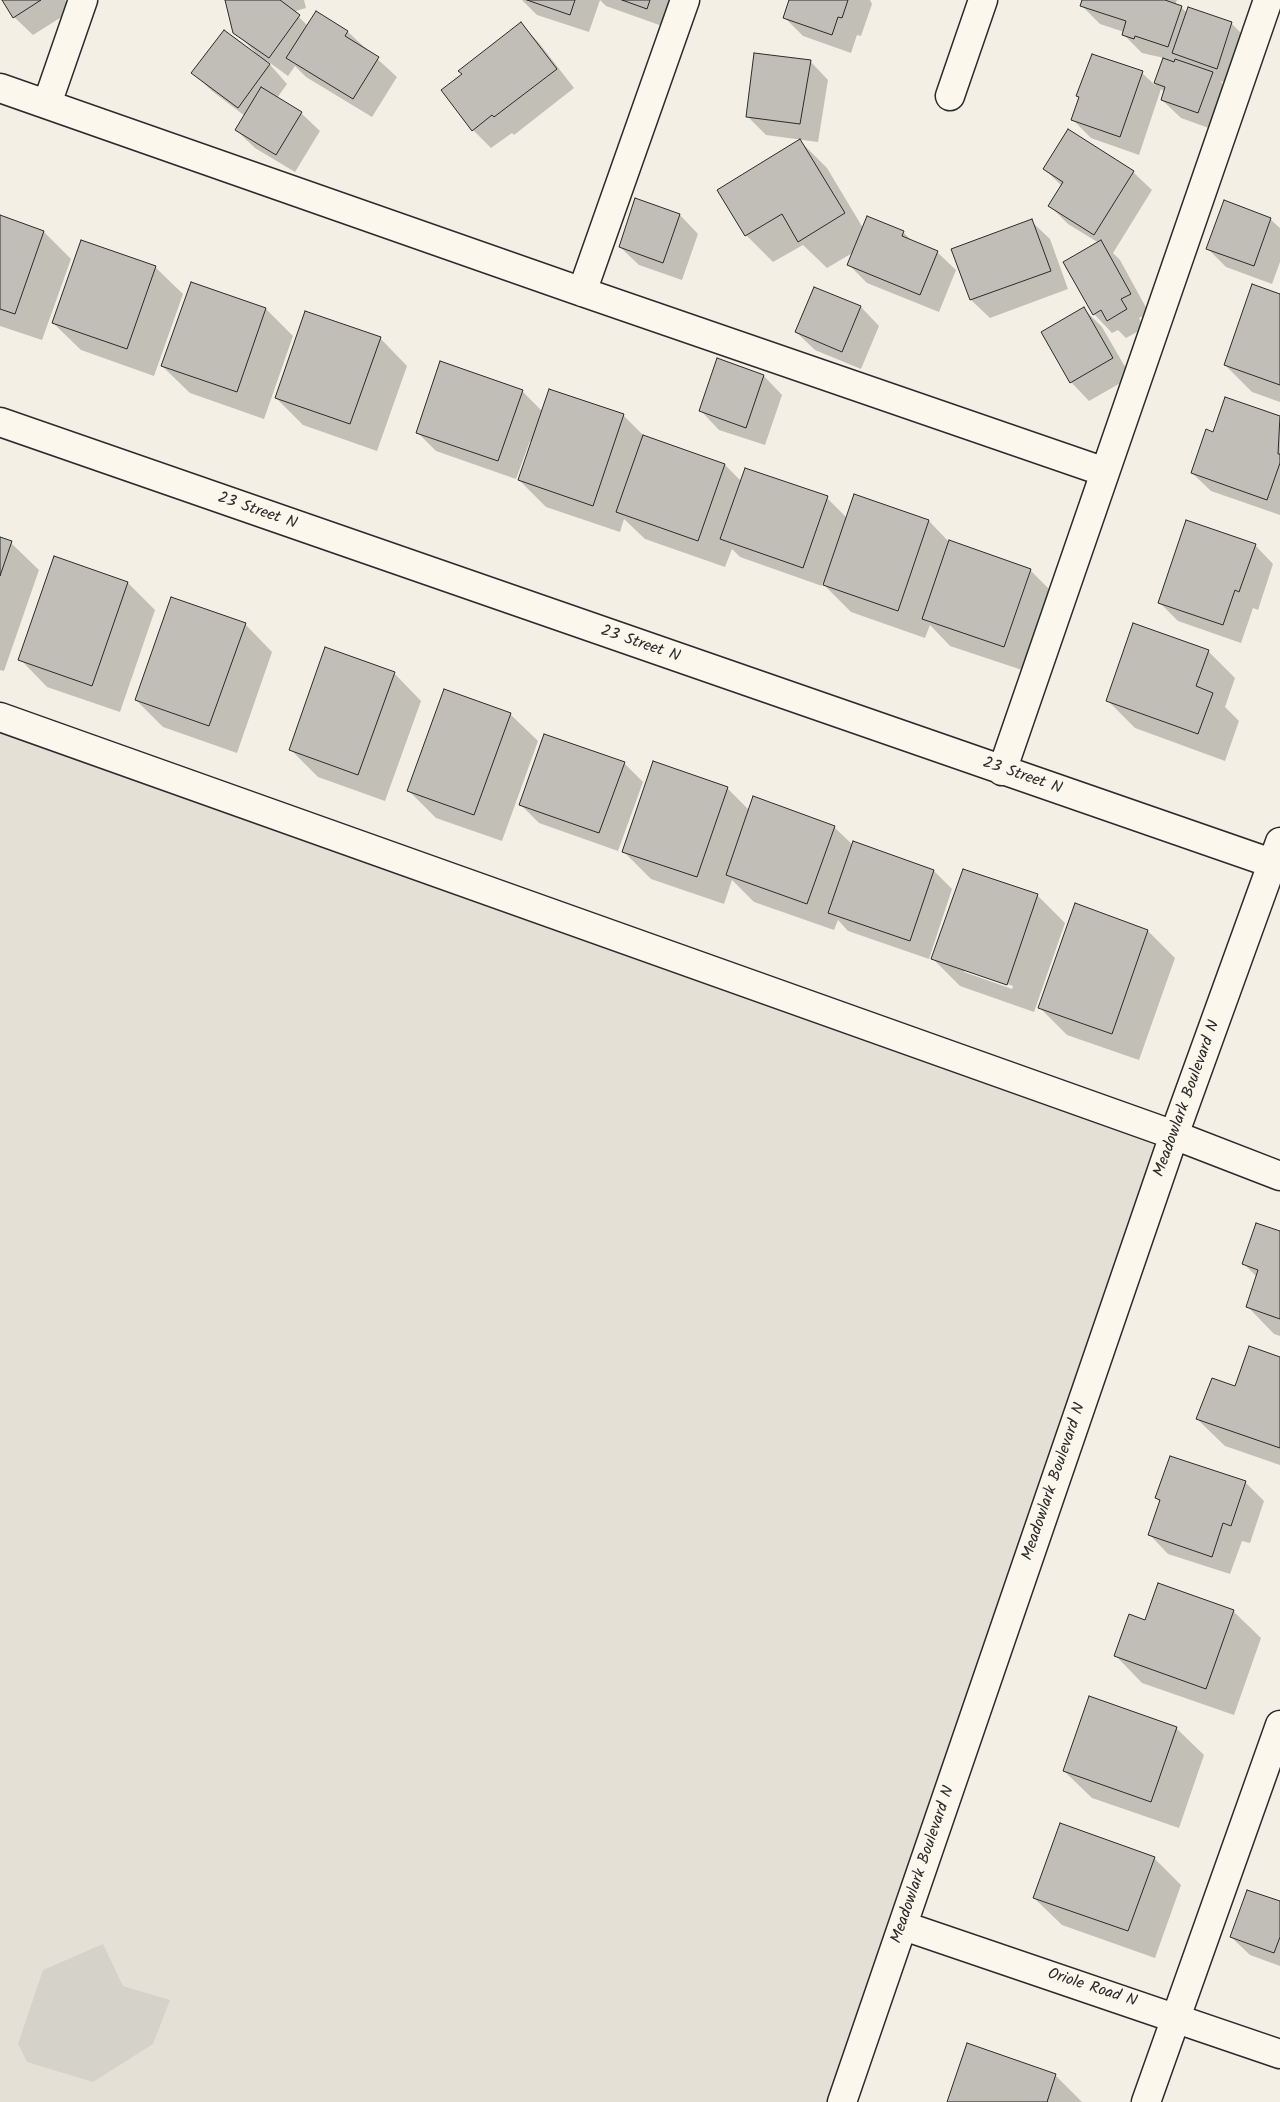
<!DOCTYPE html>
<style>
body{margin:0}
canvas{display:block;background:#f3efe4}
</style>
<canvas width="1280" height="2102"></canvas>
<script>
const g = document.querySelector('canvas').getContext('2d');
g.lineJoin = 'round';
function paint(path, color) {
  g.fillStyle = color;
  g.fill(path, 'evenodd');
}
function shape(rows) {
  const path = new Path2D();
  for (const r of rows) {
    path.moveTo(r[0], r[1]);
    for (let i = 2; i < r.length; i += 2) path.lineTo(r[i], r[i + 1]);
  }
  return path;
}
function stroke(path, color, width, dash) {
  g.strokeStyle = color;
  g.lineWidth = width;
  g.lineCap = dash ? 'butt' : 'round';
  g.setLineDash(dash || []);
  g.stroke(path);
}
function drawText(font, color, halo, rows, align = 'center') {
  g.font = font + ' Kalam,sans-serif';
  g.lineWidth = 4.5;
  g.setLineDash([]);
  g.textBaseline = 'middle';
  g.strokeStyle = halo;
  g.fillStyle = color;
  for (const [text, x, y, turn = 0] of rows) {
    g.save();
    g.translate(x, y);
    g.rotate((+turn || 0) * Math.PI / 180);
    g.textAlign = isNaN(turn) ? turn : align;
    if (halo) g.strokeText(text, 0, 0);
    g.fillText(text, 0, 0);
    g.restore();
  }
}
paint(shape([
 [0,717,1174,1135,842,2102,0,2102]
]), '#e4e0d6');
paint(shape([
 [103,1944,123,1986,170,2000,153,2044,93,2082,27,2062,18,2044,43,1970]
]), '#d5d2c9');
paint(shape([
 [4,0,65,0,71,11,33,35,14,17],
 [227,0,304,0,306,8,296,11,297,15,308,26,316,13,348,32,397,77,372,117,306,77,295,66,288,76,266,60,287,84,277,98,301,113,320,131,295,172,255,148,236,130,245,116,212,91,193,73,255,52,235,32],
 [522,0,600,0,589,32,537,15],
 [600,0,675,0,665,27,606,6],
 [791,0,870,0,872,4,861,36,857,35,851,53,803,36,784,17],
 [1084,0,1177,0,1175,5,1181,7,1187,13,1189,9,1232,24,1250,42,1235,86,1220,81,1231,92,1217,131,1181,118,1162,100,1165,92,1161,89,1139,155,1091,138,1073,120,1080,99,1077,96,1142,73,1155,85,1164,58,1142,53,1124,35,1124,32,1100,24,1082,6],
 [521,24,539,43,574,88,514,135,512,133,491,148,473,130,464,74],
 [810,61,828,80,818,142,766,135,748,117],
 [1068,131,1133,172,1152,190,1113,253,1120,260,1149,313,1139,318,1144,328,1126,338,1118,330,1112,333,1094,314,1099,243,1068,224,1050,206,1062,186,1044,169],
 [800,141,827,168,863,228,903,232,912,241,937,252,956,270,939,312,867,283,849,265,854,252,827,268,803,245,773,262,746,235],
 [636,200,680,215,698,234,682,280,639,265,620,247],
 [0,217,44,232,71,259,42,340,0,326],
 [1270,219,1280,228,1280,262,1272,284,1226,267,1208,249],
 [1031,221,1050,239,1068,289,990,318,971,300,953,250],
 [155,267,183,294,154,376,81,350,53,323],
 [815,288,861,307,879,326,861,369,815,350,796,332],
 [1280,295,1280,402,1252,392,1225,365],
 [266,309,293,336,264,419,190,393,162,366],
 [1084,309,1102,327,1131,377,1089,401,1071,382],
 [380,338,407,366,377,451,303,425,276,398],
 [764,376,782,395,765,445,719,430,701,411],
 [522,391,543,412,623,415,645,437,725,465,742,482,827,498,847,518,855,496,929,521,949,542,1030,570,1057,597,1031,673,950,646,930,625,925,638,851,612,822,583,822,586,740,557,732,549,725,567,645,539,624,519,620,532,546,507,519,480,532,442,530,441,516,479,436,451,417,432],
 [1226,399,1280,419,1280,515,1211,491,1192,473,1214,433],
 [0,539,11,543,39,570,4,671,0,670],
 [1255,545,1273,564,1258,610,1253,608,1241,643,1178,621,1159,602],
 [128,583,155,610,120,712,47,687,20,659],
 [245,624,272,652,237,753,163,727,136,700],
 [1208,651,1235,678,1225,707,1239,721,1225,761,1135,728,1108,701],
 [394,673,421,701,385,801,318,777,291,750],
 [510,714,538,741,502,841,436,818,409,791],
 [624,763,643,782,618,851,539,823,520,804],
 [727,788,749,810,834,827,853,845,854,843,934,871,952,889,929,959,848,931,838,920,834,930,754,902,732,880,724,904,651,879,624,852],
 [1037,895,1065,923,1034,1012,960,986,933,959],
 [964,969,1013,986,1012,989,964,972],
 [1075,905,1148,931,1175,958,1139,1060,1067,1035,1039,1007],
 [1280,1233,1280,1336,1274,1334,1247,1306,1257,1277,1243,1263],
 [1280,1358,1280,1465,1225,1446,1197,1419,1236,1387],
 [1245,1482,1264,1501,1250,1543,1242,1541,1230,1574,1168,1554,1150,1535,1161,1503,1156,1498],
 [1233,1611,1261,1638,1234,1715,1142,1683,1115,1655,1146,1622],
 [1176,1728,1204,1755,1179,1828,1092,1798,1064,1771],
 [1154,1858,1181,1885,1155,1958,1062,1925,1034,1898],
 [1280,1903,1280,1966,1250,1955,1231,1937],
 [1055,2075,1082,2102,948,2102]
]), '#0003');
const building = shape([
 [2,0,41,0,13,18,2,0],
 [225,0,280,0,300,15,269,58,233,33,225,0],
 [527,0,575,0,570,15,527,0],
 [622,0,650,0,647,9,622,0],
 [789,0,848,0,842,18,838,17,832,35,783,18,789,0],
 [1082,0,1165,0,1182,6,1168,47,1135,36,1134,39,1122,35,1126,21,1080,6,1082,0],
 [1188,7,1232,22,1217,69,1172,53,1188,7],
 [316,11,348,31,345,36,379,57,353,99,286,58,316,11],
 [521,22,557,69,494,117,492,115,472,131,441,90,462,74,458,71,521,22],
 [224,30,270,64,238,108,191,73,224,30],
 [754,53,811,60,800,124,746,117,754,53],
 [1092,54,1143,71,1120,137,1071,120,1079,97,1076,96,1092,54],
 [1163,58,1174,62,1175,59,1213,72,1198,113,1161,100,1165,87,1154,83,1163,58],
 [261,87,302,112,276,155,235,130,261,87],
 [1068,129,1134,171,1094,235,1048,206,1063,182,1043,169,1068,129],
 [800,139,845,213,798,242,782,214,745,236,717,190,800,139],
 [635,198,680,214,663,263,619,247,635,198],
 [1224,200,1271,218,1254,266,1206,249,1224,200],
 [0,215,44,231,15,314,0,309,0,215],
 [867,216,904,231,902,236,938,251,920,295,847,265,867,216],
 [1032,219,1051,271,970,300,951,249,1032,219],
 [81,240,156,266,127,349,52,323,81,240],
 [1101,240,1131,294,1121,299,1127,309,1107,321,1101,310,1093,315,1063,262,1101,240],
 [191,282,266,308,237,392,161,366,191,282],
 [1252,284,1280,294,1280,385,1224,365,1252,284],
 [814,287,861,306,842,352,795,332,814,287],
 [1084,307,1113,358,1070,383,1041,332,1084,307],
 [305,311,381,337,350,424,275,398,305,311],
 [717,358,764,375,746,428,699,411,717,358],
 [440,361,523,390,498,461,416,433,440,361],
 [549,389,624,414,593,506,518,480,549,389],
 [1225,397,1280,416,1278,454,1280,454,1280,463,1267,500,1191,473,1206,429,1213,432,1225,397],
 [643,435,725,464,698,541,616,512,643,435],
 [745,468,828,496,803,568,720,539,745,468],
 [854,494,929,520,898,611,823,585,854,494],
 [1186,520,1256,544,1239,592,1235,590,1223,625,1158,603,1186,520],
 [0,537,12,541,0,576,0,537],
 [949,540,1031,569,1004,647,922,619,949,540],
 [54,556,128,582,92,686,18,660,54,556],
 [171,597,246,623,209,726,135,700,171,597],
 [1133,623,1209,650,1196,686,1213,693,1198,734,1106,701,1133,623],
 [325,647,395,672,358,775,289,750,325,647],
 [444,689,511,713,474,815,407,791,444,689],
 [544,734,625,762,599,833,519,805,544,734],
 [653,761,728,787,697,877,622,852,653,761],
 [753,796,835,826,807,904,726,875,753,796],
 [853,841,934,870,910,941,828,913,853,841],
 [963,869,1038,894,1007,985,931,959,963,869],
 [1075,903,1148,930,1112,1034,1038,1008,1075,903],
 [1256,1223,1280,1231,1280,1319,1246,1307,1258,1270,1242,1264,1256,1223],
 [1249,1346,1280,1357,1280,1448,1196,1419,1212,1378,1235,1386,1249,1346],
 [1170,1456,1246,1481,1231,1526,1223,1523,1212,1557,1148,1535,1160,1500,1155,1498,1170,1456],
 [1158,1583,1234,1610,1206,1689,1114,1656,1129,1614,1145,1620,1158,1583],
 [1089,1696,1177,1727,1151,1802,1063,1771,1089,1696],
 [1060,1823,1155,1857,1128,1931,1033,1898,1060,1823],
 [1247,1890,1280,1901,1280,1937,1274,1953,1230,1937,1247,1890],
 [967,2043,1056,2074,1047,2102,947,2102,967,2043]
]);
paint(building, '#c0beb6');
stroke(building, '#2b2b2b', 1);
const minor = shape([
 [0,88,571,288,1105,472],
 [950,96,983,0],
 [47,104,83,0],
 [582,292,685,0],
 [0,422,1280,866],
 [0,717,1174,1135,1280,1176],
 [1002,771,1268,0],
 [904,1926,1280,2054],
 [842,2102,1174,1135,1280,842],
 [1146,2102,1280,1725]
]);
stroke(minor, '#2b2b2b', 31);
stroke(minor, '#fbf7ec', 28);
drawText('16px', '#2b2b2b', '#fbf7ec', [
 ["23 Street N",257,512,19],
 ["23 Street N",640,645,19],
 ["23 Street N",1022,777,19],
 ["Meadowlark Boulevard N",1188,1099,-70],
 ["Meadowlark Boulevard N",1055,1482,-71],
 ["Meadowlark Boulevard N",924,1865,-71],
 ["Oriole Road N",1092,1989,18]
]);
</script>
